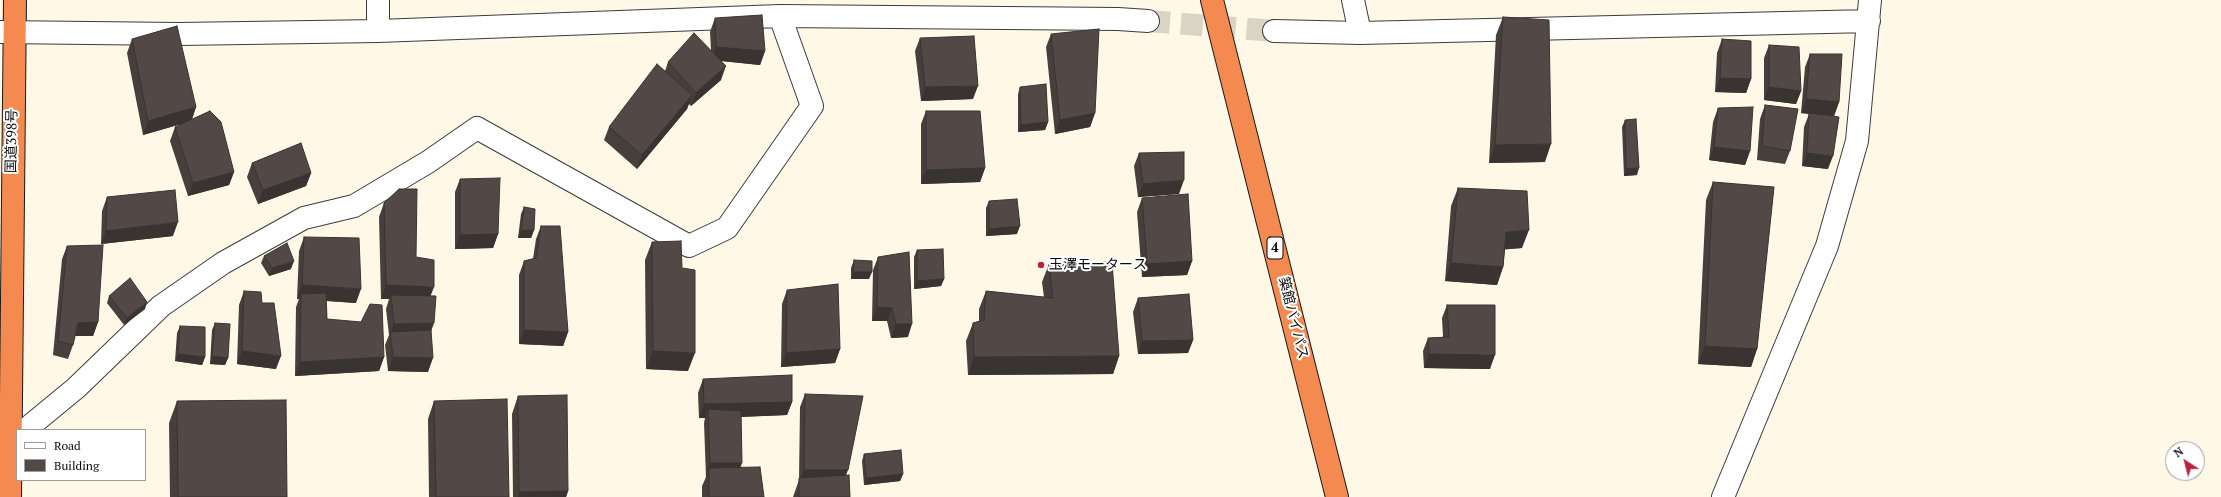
<!DOCTYPE html>
<meta charset="utf-8">
<style>
body{margin:0}
#map{position:relative;width:2221px;height:497px;overflow:hidden;background:#fff8e6;font-family:"PT Serif",serif}
canvas{display:block}
.legend{position:absolute;left:16px;top:429px;width:130px;height:52px;box-sizing:border-box;background:#fff;border:1px solid #9d9d9d;margin:0;padding:5px 7px;list-style:none;font-size:12px;color:#090909}
.legend li{display:flex;align-items:center;gap:8px;height:20px}
.legend b{width:20px;border:1px solid #9d9d9d}
.north{position:absolute;left:2165px;top:441px;width:40px;height:40px;box-sizing:border-box;background:#fff;border:1px solid #9d9d9d;border-radius:50%;rotate:324deg;font-size:11px;font-weight:700;line-height:16px;text-align:center;color:#090909}
.north::after{content:'';display:block;margin:auto;width:14px;height:18px;background:#b7243a;clip-path:polygon(50% 0,100% 100%,50% 72%,0 100%)}
</style>
<div id="map">
<canvas width="2221" height="497"></canvas>
<ul class="legend">
<li><b style="height:5px;background:#fff"></b>Road</li>
<li><b style="height:11px;background:#524946"></b>Building</li>
</ul>
<div class="north">N</div>
</div>
<script>
const g = document.querySelector('canvas').getContext('2d');
g.lineJoin = 'round';
function shape(rows) {
  const path = new Path2D();
  for (const r of rows) {
    path.moveTo(r[0], r[1]);
    for (let i = 2; i < r.length; i += 2) path.lineTo(r[i], r[i + 1]);
  }
  return path;
}
function stroke(path, color, width, dash) {
  g.strokeStyle = color;
  g.lineWidth = width;
  g.lineCap = dash ? 'butt' : 'round';
  g.setLineDash(dash || []);
  g.stroke(path);
}
function paint(path, color) {
  g.fillStyle = color;
  g.fill(path, 'evenodd');
}
function drawText(font, color, halo, rows, align = 'center') {
  g.font = font + ' "PT Serif","Noto Sans JP",serif';
  g.lineWidth = 4;
  g.setLineDash([]);
  g.textBaseline = 'middle';
  g.strokeStyle = halo;
  g.fillStyle = color;
  for (const [text, x, y, turn = 0] of rows) {
    g.save();
    g.translate(x, y);
    g.rotate((+turn || 0) * Math.PI / 180);
    g.textAlign = isNaN(turn) ? turn : align;
    if (halo) g.strokeText(text, 0, 0);
    g.fillText(text, 0, 0);
    g.restore();
  }
}
stroke(shape([
 [1148,21,1274,31]
]), '#dad4c5', 22, [22, 11]);
const minor = shape([
 [378,0,378,31],
 [1353,0,1360,33],
 [1274,31,1360,33,1869,21],
 [0,32,179,34,378,31,780,16,1118,19,1148,21],
 [25,430,76,388,161,306,223,263,304,218,354,206,428,162,477,128,689,246,727,228,812,106,780,16],
 [1723,497,1827,246,1857,141,1870,0]
]);
const highway = shape([
 [1212,0,1337,497],
 [10,497,15,0]
]);
stroke(minor, '#3c3c3c', 24);
stroke(highway, '#1a1a1a', 24);
stroke(minor, '#fff', 22);
stroke(highway, '#f48a4f', 22);
paint(shape([
 [1503,17,1545,162,1489,163,1496,35],
 [715,18,765,51,760,65,722,61,721,80,691,106,689,104,687,109,637,169,604,140,609,127,665,71,668,62,711,50,710,32],
 [1051,34,1095,113,1090,127,1055,134,1046,47],
 [920,38,973,99,921,101,915,51],
 [132,39,196,107,192,120,234,172,229,185,188,196,170,141,175,127,185,123,143,135,127,53],
 [1722,39,1751,79,1746,93,1715,92,1717,53],
 [1769,45,1801,91,1796,104,1764,100,1764,58],
 [1810,54,1839,102,1834,116,1824,115,1828,169,1802,166,1804,127,1809,114,1801,113,1805,67],
 [1020,87,1048,122,1045,130,1018,132,1018,94],
 [1765,105,1790,151,1785,164,1757,160,1760,119],
 [1718,108,1750,151,1745,165,1709,160,1713,122],
 [926,111,985,168,980,182,921,184,921,124],
 [1625,120,1637,175,1624,176,1622,127],
 [1139,153,1179,194,1138,197,1134,166],
 [252,163,311,173,306,186,258,204,247,177],
 [460,179,498,234,493,248,455,249,455,192],
 [1713,182,1757,349,1751,367,1698,364,1706,200],
 [1458,188,1522,248,1505,249,1503,267,1497,285,1445,281,1451,206],
 [107,197,173,236,101,244,102,211],
 [1142,198,1192,261,1187,275,1142,277,1137,212],
 [989,201,1017,234,986,236,986,208],
 [384,203,416,257,431,296,431,330,428,372,388,371,385,345,389,335,386,309,389,299,381,299,379,217],
 [524,207,534,230,531,238,518,238,521,214],
 [541,226,568,332,563,346,519,344,519,275,524,261,533,259,536,239],
 [304,237,356,303,326,301,327,319,384,357,379,371,295,376,296,307,299,299,297,299,299,251],
 [652,242,682,268,688,371,646,369,645,260],
 [67,246,98,322,93,336,75,336,73,345,68,359,53,355,62,259],
 [917,250,944,279,941,286,914,289,914,257],
 [264,256,291,269,269,276,261,263],
 [878,257,908,337,891,338,887,321,872,321,873,270],
 [854,260,869,279,851,279,851,268],
 [1049,264,1119,356,1113,374,968,375,966,341,973,323,979,321,979,309,986,291,1044,297,1042,282],
 [787,290,840,349,835,363,781,367,782,304],
 [244,291,262,303,276,369,237,364,239,305],
 [109,296,145,309,124,325,107,303],
 [1138,298,1193,340,1188,353,1138,354,1133,312],
 [1447,305,1490,369,1424,368,1423,351,1428,338,1443,337,1442,318],
 [215,323,228,358,225,365,210,364,212,330],
 [180,326,205,357,202,365,175,361,177,333],
 [703,379,792,402,787,415,741,417,740,467,764,497,702,497,702,486,706,477,704,423,705,418,699,418,698,393],
 [805,394,845,476,850,497,793,497,799,480,800,407],
 [518,396,568,491,566,497,513,497,512,414],
 [177,401,287,497,170,497,169,423],
 [434,401,509,497,429,497,428,419],
 [864,454,903,474,900,481,864,485,862,461]
]), '#473f3c');
paint(shape([
 [716,47,765,51,760,65,711,60],
 [726,66,721,80,691,106,696,93],
 [1720,78,1751,79,1746,93,1715,92],
 [978,86,973,99,921,101,925,87],
 [1769,87,1801,91,1796,104,1764,100],
 [692,95,687,109,637,169,642,155],
 [1806,99,1839,102,1834,116,1801,113],
 [196,107,191,121,143,135,148,121],
 [1095,113,1090,127,1055,134,1060,120],
 [1048,122,1045,130,1018,132,1021,125],
 [1551,144,1545,162,1489,163,1495,145],
 [1714,147,1750,151,1745,165,1709,160],
 [1807,153,1833,156,1828,169,1802,166],
 [985,168,980,182,921,184,926,170],
 [1639,168,1637,175,1624,176,1626,169],
 [234,172,229,185,188,196,193,183],
 [311,173,306,186,258,204,263,190],
 [1184,180,1179,194,1138,197,1143,184],
 [178,222,173,236,101,244,106,231],
 [1020,226,1017,234,986,236,989,229],
 [534,230,531,238,518,238,521,231],
 [1529,230,1522,248,1499,250,1506,232],
 [498,234,493,248,455,249,460,235],
 [294,261,291,269,269,276,272,268],
 [1192,261,1187,275,1142,277,1147,264],
 [1451,263,1503,267,1497,285,1445,281],
 [853,272,872,272,869,279,851,279],
 [944,279,941,286,914,289,917,281],
 [302,285,361,289,356,303,301,299,301,294,299,299,297,299],
 [386,285,434,287,429,300,391,295,389,299,381,299],
 [147,302,145,309,124,325,127,318],
 [877,307,892,308,887,321,872,321],
 [98,322,93,336,73,336,78,323],
 [434,323,429,337,390,334,394,324],
 [896,324,912,324,908,337,891,338],
 [524,330,568,332,563,346,519,344],
 [1193,340,1188,353,1138,354,1142,341],
 [1705,346,1757,349,1751,367,1698,364],
 [840,349,835,363,781,367,786,353],
 [242,351,281,356,276,369,237,364],
 [653,351,695,353,688,371,646,369],
 [178,354,205,357,202,365,175,361],
 [1429,354,1495,355,1490,369,1424,368],
 [212,356,228,358,225,365,210,364],
 [1119,356,1113,374,968,375,974,357],
 [384,357,379,371,295,376,300,362],
 [393,357,433,358,428,372,388,371],
 [792,402,787,415,709,418,708,409,705,418,699,418,704,404],
 [710,463,742,463,737,477,709,468,705,477],
 [804,470,848,470,843,483,799,482],
 [903,474,900,481,864,485,866,478],
 [568,491,566,497,518,497,519,492]
]), '#393331');
const building = shape([
 [762,15,765,51,716,47,715,18,762,15],
 [1503,17,1549,20,1551,144,1495,145,1503,17],
 [177,26,196,107,148,121,132,39,177,26],
 [1099,29,1095,113,1060,120,1051,34,1099,29],
 [694,33,726,66,696,93,668,62,694,33],
 [974,36,978,86,925,87,920,38,974,36],
 [1722,39,1751,41,1751,79,1720,78,1722,39],
 [1769,45,1799,47,1801,91,1769,87,1769,45],
 [1810,54,1842,54,1839,102,1806,99,1810,54],
 [657,64,692,95,642,155,609,127,657,64],
 [1046,84,1048,122,1021,125,1020,87,1046,84],
 [1765,105,1798,109,1790,151,1762,146,1765,105],
 [1753,107,1750,151,1714,147,1718,108,1753,107],
 [210,111,221,122,234,172,193,183,175,127,210,111],
 [926,111,980,111,985,168,926,170,926,111],
 [1809,113,1839,117,1833,156,1807,153,1809,113],
 [1636,119,1639,168,1626,169,1625,120,1636,119],
 [301,143,311,173,263,190,252,163,301,143],
 [1184,152,1184,180,1143,184,1139,153,1184,152],
 [500,178,498,234,460,235,460,179,500,178],
 [1713,182,1774,187,1757,349,1705,346,1713,182],
 [1458,188,1527,191,1529,230,1506,232,1503,267,1451,263,1458,188],
 [399,189,417,189,416,257,434,260,434,287,386,285,384,203,399,189],
 [175,190,178,222,106,231,107,197,175,190],
 [1188,194,1192,261,1147,264,1142,198,1188,194],
 [1017,199,1020,226,989,229,989,201,1017,199],
 [524,207,535,209,534,230,521,231,524,207],
 [541,226,560,226,568,332,524,330,524,261,536,258,541,226],
 [304,237,359,238,361,289,302,285,304,237],
 [681,241,682,268,695,270,695,353,653,351,652,242,681,241],
 [287,243,294,261,272,268,264,256,287,243],
 [103,245,98,322,78,323,73,345,58,341,67,246,103,245],
 [943,249,944,279,917,281,917,250,943,249],
 [909,252,912,324,896,324,892,308,877,307,878,257,909,252],
 [854,260,872,261,872,272,853,272,854,260],
 [1112,262,1119,356,974,357,973,323,984,320,986,291,1053,298,1049,264,1112,262],
 [130,278,147,302,127,318,109,296,130,278],
 [838,284,840,349,786,353,787,290,838,284],
 [244,291,261,292,262,303,274,303,281,356,242,351,244,291],
 [326,293,327,319,361,322,370,304,382,305,384,357,300,362,301,294,326,293],
 [1189,294,1193,340,1142,341,1138,298,1189,294],
 [391,295,436,296,434,323,394,324,391,295],
 [1447,305,1495,305,1495,355,1429,354,1428,338,1449,337,1447,305],
 [215,323,230,324,228,358,212,356,215,323],
 [180,326,205,327,205,357,178,354,180,326],
 [431,330,433,358,393,357,390,332,431,330],
 [792,375,792,402,704,404,703,379,792,375],
 [805,394,863,396,848,470,804,470,805,394],
 [567,395,568,491,519,492,518,396,567,395],
 [507,399,509,497,436,497,434,401,507,399],
 [286,400,287,497,178,497,177,401,286,400],
 [708,409,741,411,742,463,710,463,708,409],
 [901,450,903,474,866,478,864,454,901,450],
 [760,467,764,497,709,497,709,468,760,467],
 [849,475,850,497,799,497,799,478,849,475]
]);
paint(building, '#524946');
stroke(building, '#393331', 1);
for (const [x, y, r, color] of [
 [1041,265,4,"#b7243a"]
]) {
  const dot = new Path2D();
  dot.arc(x, y, r, 0, 2 * Math.PI);
  g.fillStyle = color;
  g.fill(dot);
  stroke(dot, '#fff', 1.5);
}
for (const [x, y, w] of [
 [1275,248,16]
]) {
  const box = new Path2D();
  box.roundRect(x - w / 2, y - 11, w, 22, 3);
  g.fillStyle = '#fff';
  g.fill(box);
  stroke(box, '#090909', 1);
}
drawText('bold 13px', '#090909', null, [
 ["4",1275,248]
]);
drawText('14px', '#090909', '#fff', [
 ["国道398号",12,141,-89],
 ["築館バイパス",1293,318,76]
]);
drawText('14px', '#090909', '#fff', [
 ["玉澤モータース",1049,265]
], 'left');
</script>
